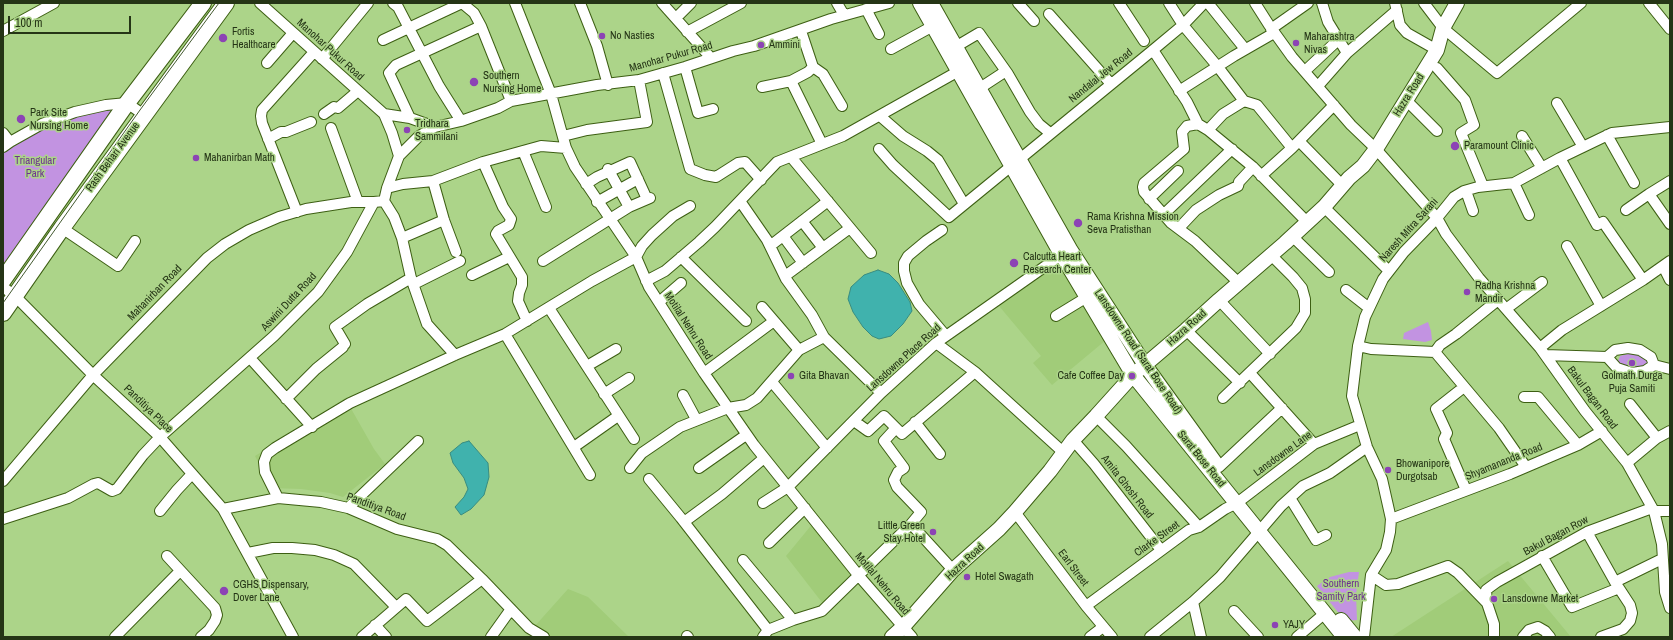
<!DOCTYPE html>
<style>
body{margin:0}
#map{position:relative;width:1673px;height:640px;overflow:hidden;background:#acd489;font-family:"Archivo Narrow",sans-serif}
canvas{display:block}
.frame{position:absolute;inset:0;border:4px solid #253516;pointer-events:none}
.scale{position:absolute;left:8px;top:16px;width:123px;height:18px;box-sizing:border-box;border:2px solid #253516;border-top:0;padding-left:5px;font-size:12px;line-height:14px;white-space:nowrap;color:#253516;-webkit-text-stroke:3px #acd489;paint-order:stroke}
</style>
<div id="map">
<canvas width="1673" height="640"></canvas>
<div class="frame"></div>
<div class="scale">100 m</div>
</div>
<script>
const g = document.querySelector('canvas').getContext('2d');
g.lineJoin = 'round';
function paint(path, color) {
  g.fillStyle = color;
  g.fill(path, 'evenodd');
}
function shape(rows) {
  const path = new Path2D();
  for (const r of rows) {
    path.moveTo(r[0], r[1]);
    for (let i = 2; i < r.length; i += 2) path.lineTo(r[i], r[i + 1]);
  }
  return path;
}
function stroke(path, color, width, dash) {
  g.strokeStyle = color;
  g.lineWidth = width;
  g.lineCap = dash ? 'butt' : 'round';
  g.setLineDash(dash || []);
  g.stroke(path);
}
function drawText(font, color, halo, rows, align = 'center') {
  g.font = font + ' "Archivo Narrow",sans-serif';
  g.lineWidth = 3;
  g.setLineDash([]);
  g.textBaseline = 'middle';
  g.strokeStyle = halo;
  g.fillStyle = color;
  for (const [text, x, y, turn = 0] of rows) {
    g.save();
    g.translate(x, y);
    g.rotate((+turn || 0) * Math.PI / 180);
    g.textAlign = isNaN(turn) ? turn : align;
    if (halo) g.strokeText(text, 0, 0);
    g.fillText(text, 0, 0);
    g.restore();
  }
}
paint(shape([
 [1063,253,1112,335,1052,385,1033,363,1041,356,994,300],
 [345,398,374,449,385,464,343,497,330,493,301,489,271,488,255,456,313,420],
 [814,522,857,577,824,605,786,556],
 [1508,561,1571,637,1391,637],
 [568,589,588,597,629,637,549,637,534,627]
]), '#a1cc79');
paint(shape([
 [120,107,3,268,3,151,41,127,75,115],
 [1428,322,1431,331,1432,340,1425,342,1403,339,1404,333],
 [1631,353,1641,355,1648,361,1648,365,1633,369,1620,366,1618,361,1620,356],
 [1349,572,1359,572,1356,594,1357,620,1345,621,1317,586,1330,577]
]), '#c293e1');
const water = shape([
 [878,270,889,274,898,283,910,302,912,311,903,324,891,336,879,339,872,336,863,327,853,312,848,299,851,287,864,275,878,270],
 [469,441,488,463,489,477,484,495,471,509,461,515,455,507,464,497,468,489,464,478,453,463,450,453,462,443,469,441]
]);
paint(water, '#40b2ad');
stroke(water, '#388c80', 1);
const street = shape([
 [393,3,398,7,439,86,461,121],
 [515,3,551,94,566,148,575,167,636,257,649,287,704,373,754,445,859,576,912,637],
 [580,3,597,46,608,85],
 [662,3,711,58],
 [837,3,844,15],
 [1018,3,1034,21],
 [1119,3,1144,41],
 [1169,3,1183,25,1218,67,1244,101,1257,105,1292,148],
 [1208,3,1245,49],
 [1255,3,1269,25,1292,57,1351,125,1376,149,1437,218,1446,234,1479,278,1540,348,1585,411,1627,463,1654,511,1662,544,1665,592,1670,608],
 [1322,3,1328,22,1347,53],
 [1395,3,1400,25,1407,33,1437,50],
 [1424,3,1443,28,1497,73,1581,3],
 [1649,3,1670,29],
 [866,9,879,34],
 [1049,14,1111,84],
 [676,18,691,3],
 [481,26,511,101],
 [1271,29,1308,3],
 [3,31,54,3],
 [801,31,813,67,808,72,791,81,822,144],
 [687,32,741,3],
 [383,40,462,3,474,13,481,26,396,65,389,73,410,118],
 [957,46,979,33,1008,74,1030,112,1039,124,1050,133],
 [891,49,933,26],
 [1153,50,1187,102,1198,124],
 [322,59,368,3],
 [267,63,293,33],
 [685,67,698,113,713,109],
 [813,67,823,74,842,106],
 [1437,68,1465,100,1474,125,1461,133,1483,186],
 [1305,71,1338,40],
 [663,73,690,169,705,175,716,177,738,163,745,162,761,180],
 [1318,86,1347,53,1397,10],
 [762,87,791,81],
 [980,88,1006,71],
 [1179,91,1234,56,1274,33],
 [1406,100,1437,131],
 [1557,103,1583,147],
 [324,114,334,107,338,108,358,91],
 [384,114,410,118,435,127],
 [880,116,903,136,927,151,938,160,964,204],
 [331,128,358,202],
 [1208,130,1223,114,1244,101],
 [3,133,10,142],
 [1607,135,1634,183],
 [563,136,587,130,647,122,639,80],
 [1522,136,1542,168],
 [268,139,281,132,286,132,311,122],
 [1299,141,1343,186],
 [3,147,10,142,42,124,75,112,106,105,127,103,144,115],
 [879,149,893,165,949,217,1153,50,1183,25,1204,3],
 [523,151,546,207],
 [399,156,419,136,435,127,461,121,498,108,511,101,597,85,639,80,685,67,733,51,754,46,831,19,889,3],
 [791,157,871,253],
 [1560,158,1597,225,1603,222,1643,280],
 [483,162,503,207,511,219,509,225,498,231,496,234,522,277,522,285,519,293,518,301,527,321],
 [608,169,629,207],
 [1261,176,1292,148,1334,105],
 [433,181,444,220,456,252],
 [1514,183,1529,215],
 [586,184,597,177,630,162,647,199],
 [387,188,403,184,433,181,483,162,541,146,566,148],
 [1466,191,1473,211],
 [1649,194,1670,224],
 [1149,199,1178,171],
 [384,201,394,217,402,238,411,278,427,324,455,355],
 [740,201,767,240,786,279,812,315,824,337,881,393],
 [597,202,638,179],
 [1324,207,1389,271],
 [1626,210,1649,194,1670,181],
 [297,212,262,123,261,116,262,110,314,52],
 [1163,215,1232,149],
 [802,221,823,248],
 [62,228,118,266,135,241],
 [1179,228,1196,210,1219,195,1238,186,1239,182,1253,167],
 [942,230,926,241,908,256,904,263,904,271,907,283,919,304,946,336],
 [783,236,803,263],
 [1292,236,1329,272],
 [402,238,444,220],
 [770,246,828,201],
 [1567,246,1601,306],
 [681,257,746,321],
 [543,261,629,207,650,198],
 [1663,266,1670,280],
 [472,275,509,257],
 [785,276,850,228],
 [646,281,665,271,699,242,715,227,777,162,843,136,964,68],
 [1239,283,1195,241,1171,223,1144,192,1143,187,1144,183,1184,149,1182,132,1187,126,1198,124,1208,130,1253,167,1307,222],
 [414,284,460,261],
 [3,287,15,296,93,375,160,437,223,509,293,637],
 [1346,290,1369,308],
 [1219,300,1270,354],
 [659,302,681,283],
 [762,307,799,350],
 [549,308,634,439],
 [1506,309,1542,282],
 [1056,316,1092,294],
 [1186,330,1240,383],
 [505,334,590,475],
 [936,343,975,372,1063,452],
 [345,344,335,327,367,304,411,278],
 [1358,346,1371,349,1435,352,1499,428,1526,467],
 [1540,348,1562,330,1643,280,1670,261],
 [1435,352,1440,345,1456,334,1498,300],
 [1545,355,1607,357,1615,350,1628,348,1640,350,1651,357,1654,365],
 [1607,357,1617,368,1632,373,1645,371,1654,365],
 [250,358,312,427],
 [1654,365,1670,369],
 [587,366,616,349],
 [704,373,774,321],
 [1250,373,1314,444],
 [772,382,827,448],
 [1464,387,1436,409,1447,433,1444,439,1466,490],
 [604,394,629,378],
 [683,395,696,419],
 [1524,397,1538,397,1578,445],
 [1223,398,1296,328,1305,313,1305,299,1302,288,1293,277,1271,255],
 [286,399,316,369,343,347],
 [1630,404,1657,438],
 [1096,416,1126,446,1199,527],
 [854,421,868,431,884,416,902,434,975,372],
 [915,422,940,454],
 [896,428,884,441,904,468,898,472,894,480,897,487,921,512,911,524],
 [1073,440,1094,464,1161,550],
 [574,447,618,416],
 [1627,463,1657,438,1670,431],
 [1219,467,1282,408],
 [630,468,642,453,680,427,728,408,746,405,757,398,799,350,824,337],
 [699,468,746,435],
 [649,479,681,518,768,630],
 [3,481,93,375,207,258,225,244,249,230,279,217,306,209,351,202,374,202],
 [278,498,265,472,264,462,267,454,275,448,350,403,455,355,505,334,592,281,636,257,642,246,652,235,673,216,690,206],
 [1290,498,1316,540,1326,535],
 [763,503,788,487,881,393,936,343,1067,251],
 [348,508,418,441],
 [223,509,278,498,321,502,348,508,397,529,437,539,447,545,482,579,529,628,544,637],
 [160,511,177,490,192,474],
 [1654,511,1670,511],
 [1015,512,1086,606,1112,637],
 [3,519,68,498,94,484,98,483,112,491,117,489,143,455,160,437,274,336,318,292,347,252,374,202,384,201,387,188,399,156,392,133,384,114,260,3],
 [1391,519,1510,474,1578,445,1602,431],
 [684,522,722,494,764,458],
 [1587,532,1615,582,1630,605,1632,613,1630,621,1623,629,1601,637],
 [769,543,805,508],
 [248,553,273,548,292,548,315,550,334,555,354,564,396,607],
 [167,556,215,608,217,615,215,621,209,630,201,637],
 [1542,556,1572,607,1619,588],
 [743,560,793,620],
 [1371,575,1386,585,1398,584,1448,566,1458,573,1487,603],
 [1615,582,1662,559],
 [1193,602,1201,637],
 [1086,606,1189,530,1199,527,1225,509,1237,503,1314,444,1360,425],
 [1234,611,1258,637],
 [375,625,386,637],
 [687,636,688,637],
 [115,637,180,571],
 [362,637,406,599,427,621,482,579],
 [491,637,511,609],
 [763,637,768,630,793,620,822,611,911,524,953,570],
 [1090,637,1103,627],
 [1150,637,1193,602,1220,577,1281,506,1303,486,1330,473,1367,447],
 [1297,637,1324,614],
 [1364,637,1371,575,1386,550,1390,532,1391,519,1382,479,1367,447,1352,396,1358,346,1365,317,1383,279,1404,252,1437,218,1454,197,1464,191,1478,187,1514,183,1560,158,1612,133,1670,127],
 [1494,637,1494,624,1487,603,1486,590,1497,582,1587,532,1652,508],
 [1523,637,1529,630,1538,627,1545,631,1550,637]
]);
const secondary = shape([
 [920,3,1061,254,1133,375,1344,637],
 [931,3,1070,249,1145,365,1217,465],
 [1341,620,1355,637],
 [892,637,903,627,953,570,999,529,1015,512,1050,471,1073,440,1096,416,1133,375,1186,330,1219,300,1285,243,1324,207,1349,178,1363,166,1376,149,1437,50,1443,28,1457,3]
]);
const primary = shape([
 [3,280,127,103,203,3],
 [3,313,62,228,226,3]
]);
stroke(street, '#3d5f13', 12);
stroke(secondary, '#3d5f13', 16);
stroke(primary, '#3d5f13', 18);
stroke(street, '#fff', 10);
stroke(secondary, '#fff', 14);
stroke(primary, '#fff', 16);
stroke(shape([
 [3,303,140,110,219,3]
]), '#435930', 1);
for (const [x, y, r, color] of [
 [602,36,4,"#8c43b5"],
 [223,38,5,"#8c43b5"],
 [1296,43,4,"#8c43b5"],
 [761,45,4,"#8c43b5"],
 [474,82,5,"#8c43b5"],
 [21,119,5,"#8c43b5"],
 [407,130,4,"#8c43b5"],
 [1455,146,5,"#8c43b5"],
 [196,158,4,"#8c43b5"],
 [1078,223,5,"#8c43b5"],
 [1014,263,5,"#8c43b5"],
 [1467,292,4,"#8c43b5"],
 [1632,363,4,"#8c43b5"],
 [791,376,4,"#8c43b5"],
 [1132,376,4,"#8c43b5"],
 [1388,470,4,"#8c43b5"],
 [933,532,4,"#8c43b5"],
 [967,577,4,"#8c43b5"],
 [224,591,5,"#8c43b5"],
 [1494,599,4,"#8c43b5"],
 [1275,625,4,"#8c43b5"]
]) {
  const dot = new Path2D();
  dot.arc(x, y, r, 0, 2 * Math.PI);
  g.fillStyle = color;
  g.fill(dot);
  stroke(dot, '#acd489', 1.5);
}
drawText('11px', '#253516', '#acd489', [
 ["Fortis",232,32],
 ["Healthcare",232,45],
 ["No Nasties",610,36],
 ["Maharashtra",1304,37],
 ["Nivas",1304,50],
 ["Ammini",769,45],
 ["Southern",483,76],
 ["Nursing Home",483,89],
 ["Park Site",30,113],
 ["Nursing Home",30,126],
 ["Tridhara",415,124],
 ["Sammilani",415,137],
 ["Paramount Clinic",1464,146],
 ["Mahanirban Math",204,158],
 ["Rama Krishna Mission",1087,217],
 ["Seva Pratisthan",1087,230],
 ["Calcutta Heart",1023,257],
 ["Research Center",1023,270],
 ["Radha Krishna",1475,286],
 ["Mandir",1475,299],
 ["Gita Bhavan",799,376],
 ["Cafe Coffee Day",1124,376,"right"],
 ["Golmath Durga",1632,376,"center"],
 ["Puja Samiti",1632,389,"center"],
 ["Bhowanipore",1396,464],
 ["Durgotsab",1396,477],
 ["Little Green",925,526,"right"],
 ["Stay Hotel",925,539,"right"],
 ["Hotel Swagath",975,577],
 ["CGHS Dispensary,",233,585],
 ["Dover Lane",233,598],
 ["Lansdowne Market",1502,599],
 ["YAJY",1283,625]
], 'left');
drawText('11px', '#253516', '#acd489', [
 ["Manohar Pukur Road",330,50,42],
 ["Manohar Pukur Road",671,57,-16],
 ["Nandalal Jew Road",1101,76,-39],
 ["Hazra Road",1409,95,-58],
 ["Rash Behari Avenue",113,157,-54],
 ["Naresh Mitra Sarani",1409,230,-48],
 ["Mahanirban Road",155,293,-46],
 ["Aswini Dutta Road",289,302,-47],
 ["Motilal Nehru Road",688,326,57],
 ["Hazra Road",1187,328,-42],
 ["Lansdowne Road (Sarat Bose Road)",1138,352,56],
 ["Lansdowne Place Road",904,358,-42],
 ["Bakul Bagan Road",1592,398,53],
 ["Panditiya Place",148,409,44],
 ["Lansdowne Lane",1283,454,-36],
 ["Sarat Bose Road",1201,459,51],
 ["Shyamananda Road",1504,462,-22],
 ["Amita Ghosh Road",1127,487,52],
 ["Panditiya Road",376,507,20],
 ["Bakul Bagan Row",1556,536,-28],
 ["Clarke Street",1157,539,-36],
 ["Hazra Road",965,562,-43],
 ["Earl Street",1073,568,53],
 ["Motilal Nehru Road",882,584,50]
]);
drawText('11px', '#6d308f', '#acd489', [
 ["Triangular",35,161],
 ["Park",35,174],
 ["Southern",1341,584],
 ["Samity Park",1341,597]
]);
</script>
